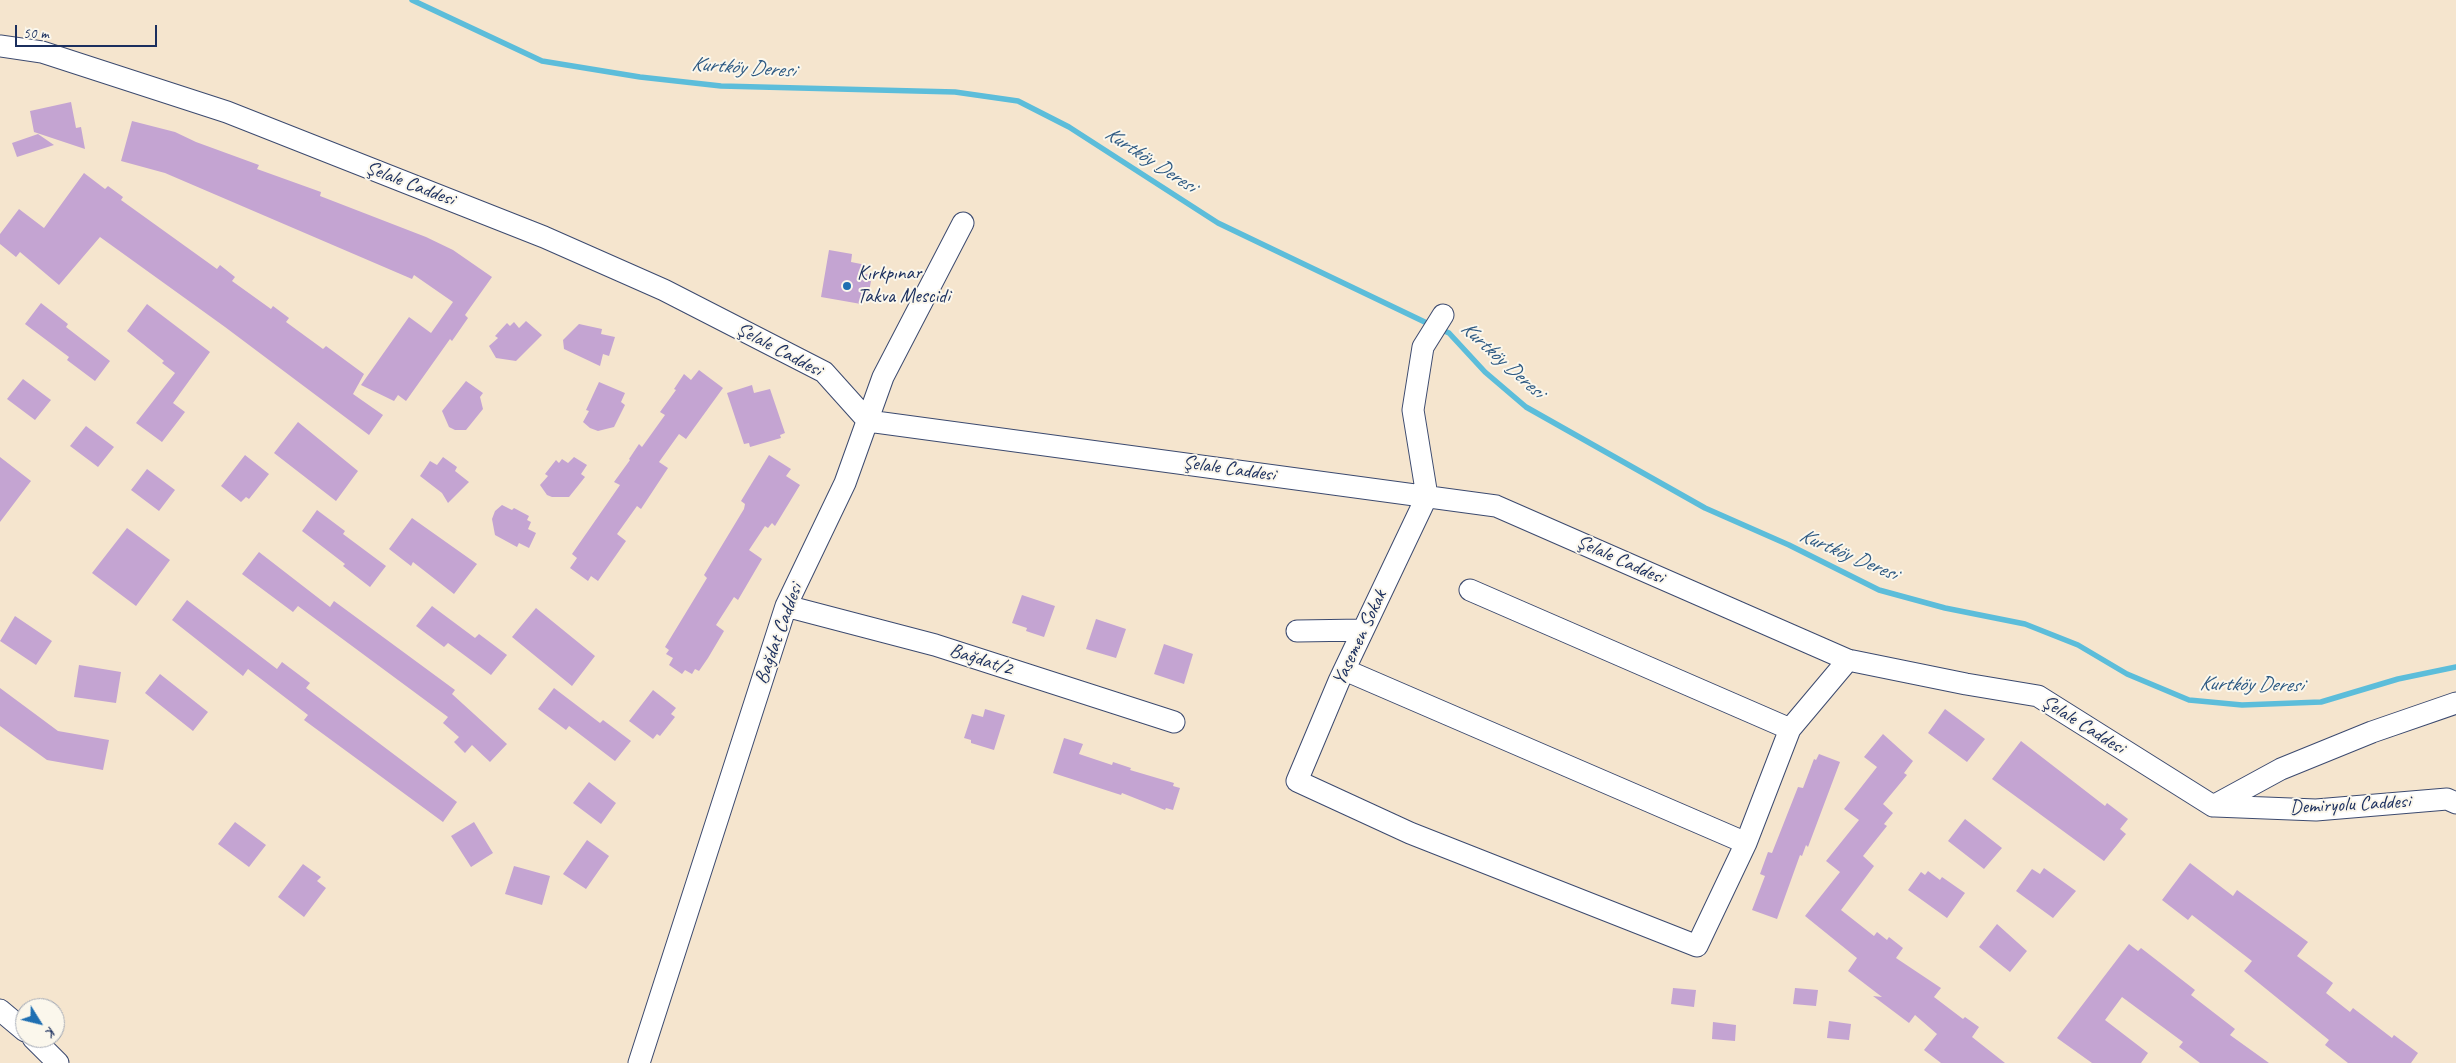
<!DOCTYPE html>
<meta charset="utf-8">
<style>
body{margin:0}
#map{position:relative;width:2456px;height:1063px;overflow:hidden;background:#f5e5ce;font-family:Caveat,sans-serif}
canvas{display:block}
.north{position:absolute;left:15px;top:998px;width:50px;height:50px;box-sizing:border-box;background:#fbf7ec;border:1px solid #a1a7b3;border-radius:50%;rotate:126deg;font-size:14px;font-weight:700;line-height:20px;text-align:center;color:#1b2f5e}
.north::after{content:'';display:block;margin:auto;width:18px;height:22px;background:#1f6fb2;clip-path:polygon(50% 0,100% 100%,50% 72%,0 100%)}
.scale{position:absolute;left:15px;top:25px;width:142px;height:22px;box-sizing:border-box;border:2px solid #1b2f5e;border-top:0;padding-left:6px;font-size:15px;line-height:18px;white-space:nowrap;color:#1b2f5e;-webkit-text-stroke:4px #fbf7ec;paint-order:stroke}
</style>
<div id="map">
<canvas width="2456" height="1063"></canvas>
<div class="north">K</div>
<div class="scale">50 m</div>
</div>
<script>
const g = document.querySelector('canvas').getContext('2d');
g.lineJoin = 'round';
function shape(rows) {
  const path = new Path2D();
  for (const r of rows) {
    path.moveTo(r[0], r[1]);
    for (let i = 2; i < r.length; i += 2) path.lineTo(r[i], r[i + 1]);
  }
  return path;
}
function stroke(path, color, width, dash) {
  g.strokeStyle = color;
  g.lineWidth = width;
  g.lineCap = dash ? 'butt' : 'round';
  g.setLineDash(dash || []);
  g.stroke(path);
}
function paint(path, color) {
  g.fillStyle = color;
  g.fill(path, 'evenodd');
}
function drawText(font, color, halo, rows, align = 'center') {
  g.font = font + ' Caveat,sans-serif';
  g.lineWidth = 4;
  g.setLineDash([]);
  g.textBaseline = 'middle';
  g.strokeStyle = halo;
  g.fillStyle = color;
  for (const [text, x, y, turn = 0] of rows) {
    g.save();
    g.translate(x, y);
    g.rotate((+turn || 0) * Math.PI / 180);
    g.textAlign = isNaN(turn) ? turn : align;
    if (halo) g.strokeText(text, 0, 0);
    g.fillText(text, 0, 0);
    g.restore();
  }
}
stroke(shape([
 [412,0,542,61,640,77,721,86,955,92,1018,101,1069,127,1218,223,1431,325],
 [1440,329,1449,333,1485,372,1526,407,1705,508,1789,545,1879,590,1945,608,2025,624,2078,645,2127,674,2189,700,2242,705,2321,702,2398,679,2456,667]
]), '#5cbdda', 5.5);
paint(shape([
 [71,102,76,128,81,127,85,149,34,132,30,111],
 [132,121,175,132,196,142,259,165,257,169,321,192,320,196,426,237,453,250,492,277,465,315,468,318,452,341,450,339,406,401,398,395,394,401,361,385,409,317,431,333,453,302,414,275,412,279,165,173,121,161],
 [38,134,54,145,17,157,12,143],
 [84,173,105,189,108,186,123,197,121,200,217,269,220,265,235,277,232,281,271,309,273,306,289,318,286,322,323,349,326,346,364,374,353,394,383,415,369,435,225,327,100,237,59,285,20,252,16,257,0,244,0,234,19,209,44,228],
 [829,250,852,254,851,262,866,265,865,274,872,275,868,298,863,297,861,304,821,297],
 [41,303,68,324,66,327,110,361,95,381,67,360,69,357,25,324],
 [147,304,210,352,173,403,185,412,162,442,136,423,175,373,162,363,164,361,127,331],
 [526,321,542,335,516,361,496,358,489,346,498,338,495,336,507,323,510,326,514,322,519,328],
 [579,324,602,329,601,334,615,337,609,356,603,354,600,366,564,349,563,340],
 [699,370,723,388,686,439,679,434,659,462,668,468,641,509,637,506,617,534,626,541,598,581,591,576,588,581,570,568,577,558,572,554,620,485,614,482,630,460,629,459,639,444,642,447,665,415,660,412,676,390,674,389,684,374,691,380],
 [23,379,51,400,35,420,7,399],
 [466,381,483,393,480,397,483,409,466,430,455,430,449,427,442,411],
 [599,382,625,393,621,402,625,405,614,427,598,431,590,428,583,422,589,411,586,410],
 [752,385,754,393,770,389,785,433,780,435,781,438,750,447,749,443,744,444,727,393],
 [298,422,358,471,336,501,274,453],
 [86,426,114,447,98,467,70,446],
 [245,455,269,474,249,499,246,497,241,502,221,486],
 [769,455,791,469,786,476,800,485,775,526,772,523,768,528,765,526,749,550,762,559,738,600,734,597,716,625,724,631,708,658,699,671,695,669,692,674,685,670,682,674,669,665,673,658,666,654,669,650,665,647,707,578,704,575,744,509,745,504,741,501],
 [0,457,31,481,0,522],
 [443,457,457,467,455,471,469,482,448,503,442,493,420,476,430,461,437,465],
 [574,457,587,465,581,474,585,477,569,497,552,497,547,495,540,485,548,476,545,474,556,460,559,463,562,459,568,463],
 [147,469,175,490,159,511,131,490],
 [502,505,512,510,514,508,529,516,527,520,531,522,528,529,536,533,529,548,519,543,517,547,495,535,492,519,495,511],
 [317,510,345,531,343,534,386,566,370,587,343,566,345,564,302,531],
 [412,518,477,564,454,594,413,562,411,566,389,549],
 [127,528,170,560,136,606,92,573],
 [259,552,330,607,334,601,455,690,452,694,507,744,490,762,472,745,465,753,454,742,459,737,443,723,448,717,298,606,293,612,242,574],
 [1022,595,1055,606,1044,637,1026,631,1027,628,1012,623],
 [187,600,277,669,282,662,310,683,306,688,457,802,443,822,304,720,308,715,248,669,243,676,172,620],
 [432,606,475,638,479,634,507,655,491,675,448,643,444,647,416,626],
 [536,608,595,656,572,686,512,637],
 [15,616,52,641,36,665,0,641],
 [1096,619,1126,629,1116,658,1086,649],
 [1164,644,1193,654,1184,684,1154,674],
 [79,665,121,672,116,703,74,697],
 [160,674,208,712,193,731,145,693],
 [0,688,58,731,109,740,103,770,47,760,0,726],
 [554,688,600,723,603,720,631,741,615,761,569,726,566,730,538,709],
 [653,690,676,708,671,714,675,717,660,736,657,734,653,739,629,721],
 [985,709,1005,715,994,750,971,743,971,740,964,738,972,714,983,717],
 [1945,709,1985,739,1967,762,1928,733],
 [1883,734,1913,761,1904,773,1907,775,1883,804,1893,813,1884,824,1887,826,1863,856,1874,866,1841,910,1874,936,1877,932,1887,940,1889,937,1903,948,1896,958,1941,988,1934,997,1963,1019,1965,1017,1979,1027,1972,1037,2005,1063,1941,1063,1924,1050,1937,1034,1915,1015,1909,1023,1873,996,1882,997,1848,971,1857,958,1805,916,1840,872,1826,861,1859,820,1844,809,1877,767,1864,757],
 [1064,738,1083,744,1079,754,1112,765,1113,762,1131,768,1130,770,1174,783,1173,786,1180,788,1173,810,1166,808,1165,810,1122,793,1121,795,1053,773],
 [2021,741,2105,806,2107,803,2128,819,2120,829,2126,834,2104,861,1992,779],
 [1819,754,1840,762,1808,847,1806,845,1802,856,1800,855,1777,919,1752,910,1765,876,1760,874,1768,852,1772,853,1798,787,1803,788,1814,759,1816,760],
 [589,782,616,803,601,824,573,803],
 [1965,819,2002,848,1984,869,1948,841],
 [235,822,266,845,249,867,218,844],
 [474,822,493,853,471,867,451,836],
 [587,840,609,856,586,889,563,874],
 [2190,863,2233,896,2237,890,2308,942,2297,956,2333,983,2326,993,2350,1012,2353,1008,2392,1038,2394,1035,2418,1053,2411,1063,2348,1063,2325,1045,2329,1040,2244,971,2252,961,2192,915,2188,920,2162,900],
 [303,864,321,877,317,881,326,888,304,917,278,897],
 [514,866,550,876,542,905,505,894],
 [2044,868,2076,891,2053,918,2016,891,2032,869,2040,874],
 [1928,871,1940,880,1942,877,1965,893,1947,918,1908,890,1921,872,1925,875],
 [1997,924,2027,951,2010,972,1979,947],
 [2129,944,2138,951,2141,948,2195,990,2191,995,2235,1029,2230,1035,2269,1063,2200,1063,2179,1047,2183,1042,2122,997,2105,1020,2148,1053,2141,1063,2092,1063,2057,1038],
 [1673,988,1696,990,1694,1007,1671,1004],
 [1795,988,1818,990,1816,1006,1793,1004],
 [1829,1021,1851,1024,1849,1040,1827,1038],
 [1713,1022,1736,1025,1735,1041,1712,1039]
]), '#c4a4d2');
const street = shape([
 [0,46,42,52,227,112,544,237,664,290,824,372,868,421,1496,506,1848,660,1966,684,2038,696,2213,806],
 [1443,315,1423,347,1413,410,1427,496,1339,681,1297,781,1410,833,1697,946,1746,843,1790,729,1848,660],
 [1470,590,1790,729],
 [786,606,935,645,1174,722],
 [1297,631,1363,630],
 [1345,670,1746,843],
 [2213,806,2281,769,2372,732,2456,703],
 [2215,806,2316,810,2447,799,2456,803],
 [0,1010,25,1031],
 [33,1038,58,1063],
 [639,1063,786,606,845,483,883,377,963,223]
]);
stroke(street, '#3c4a6f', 23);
stroke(street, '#fff', 21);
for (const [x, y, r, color] of [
 [847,286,5,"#1f6fb2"]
]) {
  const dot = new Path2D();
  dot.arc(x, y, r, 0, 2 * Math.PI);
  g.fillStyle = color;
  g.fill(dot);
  stroke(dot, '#fbf7ec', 2);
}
drawText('20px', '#1b2f5e', '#fbf7ec', [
 ["Şelale Caddesi",410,184,21],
 ["Şelale Caddesi",779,350,28],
 ["Şelale Caddesi",1229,469,8],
 ["Şelale Caddesi",1620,560,24],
 ["Bağdat Caddesi",779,634,-70],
 ["Yasemen Sokak",1360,638,-65],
 ["Bağdat/2",981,660,18],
 ["Şelale Caddesi",2083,725,32],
 ["Demiryolu Caddesi",2350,805,-3]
]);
drawText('20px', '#1b2f5e', '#fbf7ec', [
 ["Kırkpınar",857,274],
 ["Takva Mescidi",857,297]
], 'left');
drawText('italic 21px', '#2e5a83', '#fbf7ec', [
 ["Kurtköy Deresi",743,68,4],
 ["Kurtköy Deresi",1150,160,33],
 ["Kurtköy Deresi",1502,360,42],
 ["Kurtköy Deresi",1848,555,23],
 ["Kurtköy Deresi",2251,685,1]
]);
</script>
